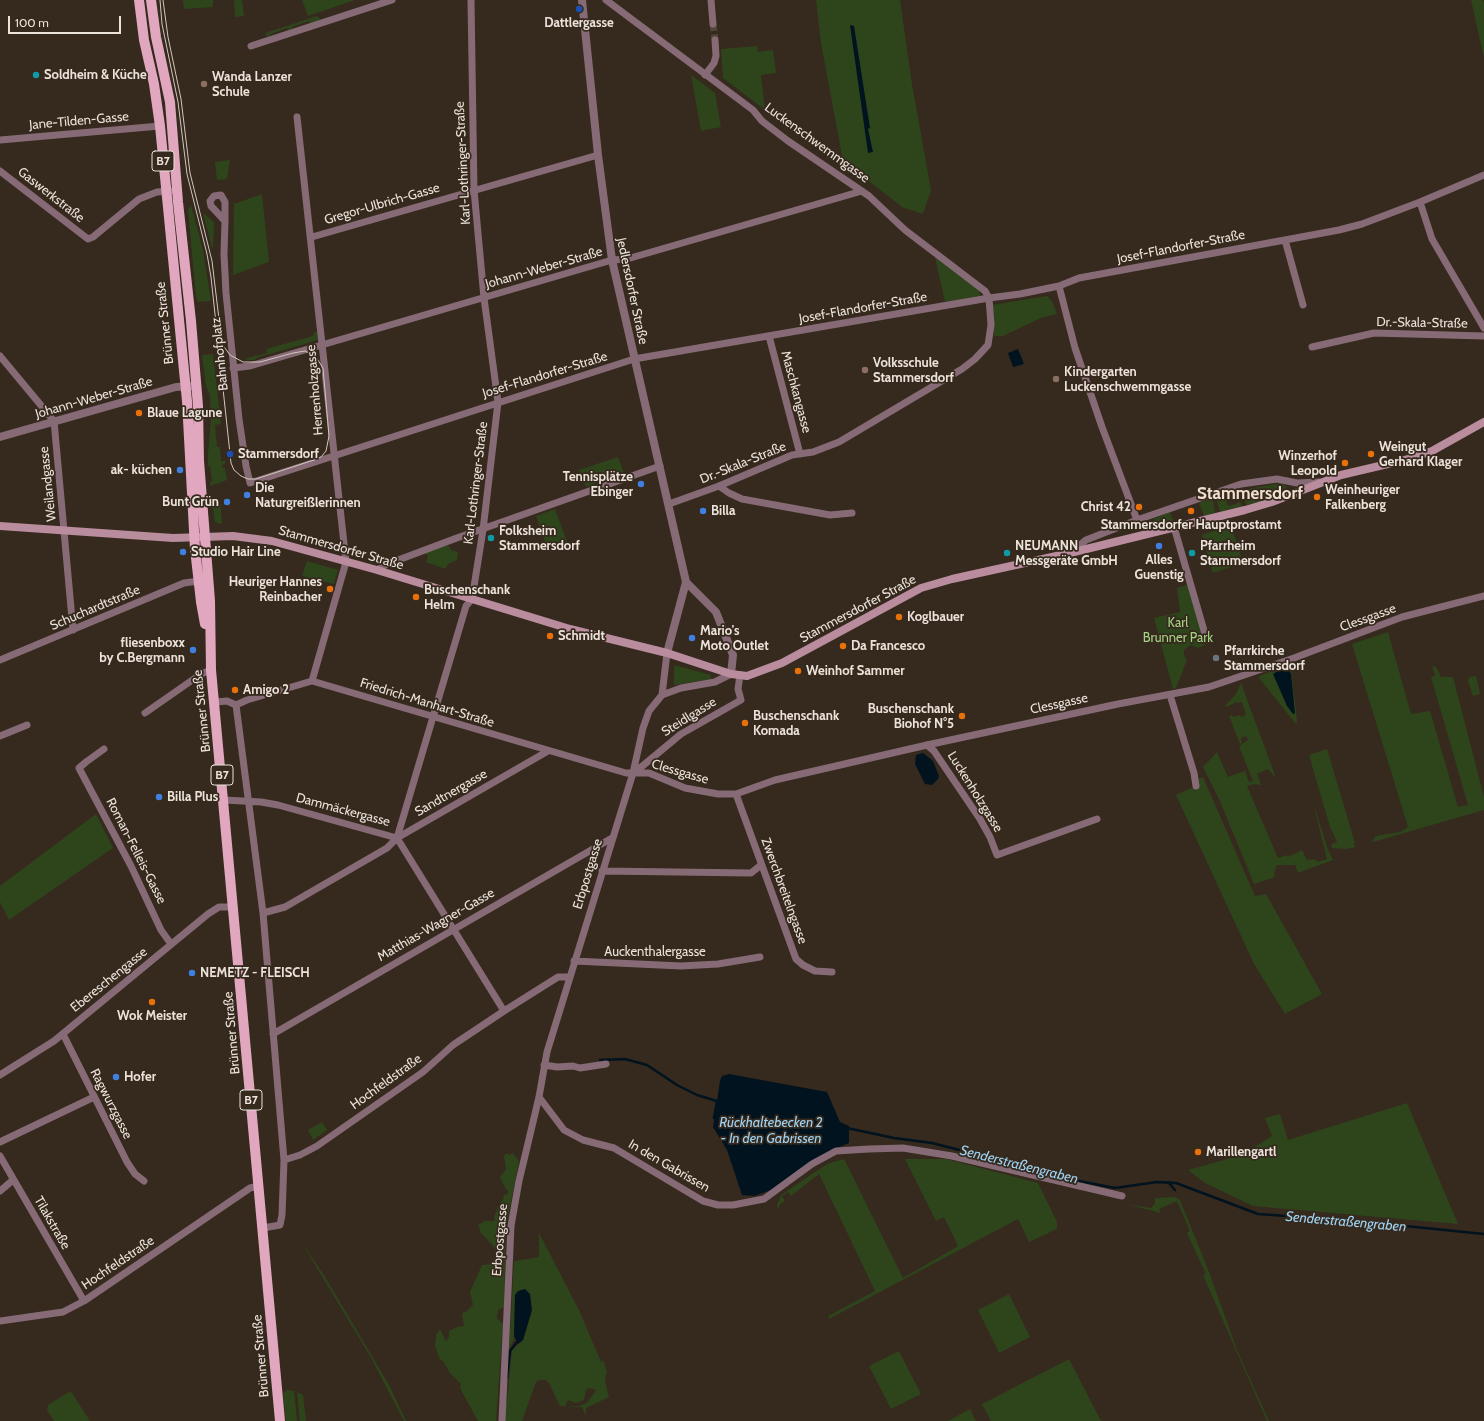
<!DOCTYPE html>
<meta charset="utf-8">
<style>
body{margin:0}
#map{position:relative;width:1484px;height:1421px;overflow:hidden;background:#36291d;font-family:Cabin,sans-serif}
canvas{display:block}
.scale{position:absolute;left:8px;top:16px;width:113px;height:18px;box-sizing:border-box;border:2px solid #ebe2da;border-top:0;padding-left:5px;font-size:12px;line-height:14px;white-space:nowrap;color:#ebe2da;-webkit-text-stroke:3px #36291d;paint-order:stroke}
</style>
<div id="map">
<canvas width="1484" height="1421"></canvas>
<div class="scale">100 m</div>
</div>
<script>
const g = document.querySelector('canvas').getContext('2d');
g.lineJoin = 'round';
function paint(path, color) {
  g.fillStyle = color;
  g.fill(path, 'evenodd');
}
function shape(rows) {
  const path = new Path2D();
  for (const r of rows) {
    path.moveTo(r[0], r[1]);
    for (let i = 2; i < r.length; i += 2) path.lineTo(r[i], r[i + 1]);
  }
  return path;
}
function stroke(path, color, width, dash) {
  g.strokeStyle = color;
  g.lineWidth = width;
  g.lineCap = dash ? 'butt' : 'round';
  g.setLineDash(dash || []);
  g.stroke(path);
}
function drawText(font, color, halo, rows, align = 'center') {
  g.font = font + ' Cabin,sans-serif';
  g.lineWidth = 3.5;
  g.setLineDash([]);
  g.textBaseline = 'middle';
  g.strokeStyle = halo;
  g.fillStyle = color;
  for (const [text, x, y, turn = 0] of rows) {
    g.save();
    g.translate(x, y);
    g.rotate((+turn || 0) * Math.PI / 180);
    g.textAlign = isNaN(turn) ? turn : align;
    if (halo) g.strokeText(text, 0, 0);
    g.fillText(text, 0, 0);
    g.restore();
  }
}
paint(shape([
 [183,0,213,0,213,7,184,9],
 [234,0,242,0,244,16,235,17],
 [302,0,355,0,308,16],
 [816,0,900,0,912,84,931,190,923,214,902,207,843,161,821,43],
 [1471,0,1483,0,1484,3,1484,58],
 [317,16,321,20,310,23,309,21,292,27,292,29,289,30,287,28,271,34,268,37,266,35,265,33],
 [757,46,758,52,773,50,776,73,761,75,765,110,723,78,721,49],
 [691,75,715,93,721,127,701,131],
 [230,160,227,179,217,180,215,162],
 [262,194,269,262,233,275,234,204],
 [191,205,203,250,211,301,198,302,196,296,188,210],
 [203,213,214,222,213,248,212,248],
 [935,257,979,290,980,296,945,302],
 [1047,296,1052,301,1057,314,1041,318,1003,336,994,336,992,305],
 [314,332,317,332,318,340,256,358,255,360,246,360,247,358,267,353,266,349,313,336],
 [213,354,221,424,215,425,217,447,220,447,221,461,225,461,225,464,222,465,223,468,225,468,227,480,210,486,210,482,212,481,210,466,208,466,208,454,211,419,210,395,206,386,202,355],
 [618,457,624,473,586,487,579,470],
 [1281,483,1287,487,1286,492,1264,501,1246,505,1242,490],
 [1237,491,1239,495,1226,500,1227,504,1230,506,1240,502,1242,506,1220,512,1216,498],
 [1210,499,1213,500,1215,513,1204,516,1199,503],
 [220,500,222,522,221,524,215,522,212,503],
 [555,509,568,544,549,552,536,516],
 [1170,512,1174,523,1156,528,1154,526,1152,522,1154,519],
 [1231,525,1243,563,1213,573,1202,535],
 [448,545,451,550,458,552,457,560,448,564,445,569,426,562,428,555,426,555,425,552],
 [307,561,338,570,334,584,302,576],
 [1189,584,1206,644,1198,648,1191,645,1184,650,1184,655,1187,660,1176,688,1173,689,1154,618,1180,612,1177,588],
 [1388,632,1411,714,1430,711,1458,807,1468,805,1431,677,1435,676,1432,666,1436,667,1441,677,1453,677,1484,797,1484,810,1373,842,1373,840,1376,836,1400,832,1408,827,1352,644],
 [674,665,711,675,711,679,674,685],
 [1284,666,1291,671,1296,711,1297,723,1296,724,1259,678,1260,676],
 [1476,676,1480,694,1473,696,1468,681,1470,677],
 [1241,683,1276,778,1268,769,1257,774,1261,785,1254,784,1247,786,1278,858,1287,855,1288,857,1302,850,1307,860,1314,859,1318,862,1327,859,1312,799,1328,850,1333,860,1298,873,1295,865,1277,865,1274,873,1275,877,1254,884,1219,799,1203,767,1217,752,1228,777,1245,771,1249,782,1253,781,1239,746,1248,740,1246,736,1241,738,1242,743,1240,744,1229,716,1232,715,1233,717,1240,715,1241,717,1246,715,1242,702,1237,703,1236,702,1226,707,1225,706,1236,694],
 [1327,749,1355,843,1353,844,1356,847,1346,849,1332,848,1331,845,1337,842,1330,827,1309,755],
 [1203,777,1255,896,1266,894,1322,994,1285,1014,1254,964,1176,795,1198,785,1198,779],
 [96,814,113,848,9,920,0,902,0,886],
 [1407,1103,1458,1224,1253,1206,1205,1183,1188,1170,1256,1151,1255,1147,1272,1136,1265,1118,1280,1114,1288,1140],
 [322,1122,327,1130,313,1140,308,1130],
 [507,1153,509,1155,513,1153,519,1161,506,1227,504,1307,498,1310,497,1318,503,1324,496,1421,478,1421,462,1392,460,1387,461,1384,450,1373,443,1361,440,1360,435,1346,436,1335,440,1329,446,1341,449,1337,449,1331,457,1327,464,1326,462,1313,466,1312,473,1305,470,1292,482,1265,492,1264,495,1256,495,1248,481,1233,478,1225,485,1221,495,1221,494,1217,501,1201,503,1200,504,1195,508,1194,508,1190,506,1190,500,1177,506,1169,504,1156],
 [844,1159,903,1278,958,1246,944,1217,936,1221,905,1159,946,1159,1038,1183,1057,1222,1057,1229,1029,1242,1018,1219,829,1319,828,1316,875,1291,819,1174,791,1196,788,1192,782,1196,785,1201,780,1204,778,1210,777,1205,781,1195,787,1191,827,1164],
 [1175,1197,1180,1200,1182,1205,1209,1272,1237,1350,1269,1421,1267,1421,1203,1275,1206,1274,1187,1233,1190,1231,1177,1201,1159,1209,1161,1213,1126,1204,1151,1208,1155,1203,1155,1198],
 [539,1233,579,1310,601,1362,603,1360,607,1371,605,1381,609,1397,586,1408,586,1416,582,1407,560,1406,549,1383,546,1380,540,1380,536,1382,522,1421,504,1421,503,1402,507,1402,512,1350,523,1340,532,1310,515,1296,514,1339,509,1349,514,1261,539,1257],
 [588,1388,596,1390,587,1403,580,1406,565,1406,568,1400,576,1403,584,1400,586,1390],
 [300,1240,324,1275,389,1385,406,1421,404,1421,370,1356],
 [1009,1294,1030,1337,999,1353,978,1310],
 [899,1351,921,1394,891,1409,869,1366],
 [1069,1359,1101,1421,991,1421,982,1404],
 [287,1390,294,1391,297,1421,286,1421,283,1393],
 [69,1392,72,1393,90,1421,54,1421,47,1410,48,1405],
 [297,1392,303,1395,306,1421,300,1421],
 [970,1409,976,1421,948,1421]
]), '#2e451c');
paint(shape([
 [850,25,854,26,870,128,868,129,873,152,868,153],
 [1018,349,1024,364,1013,367,1008,353],
 [1284,667,1288,668,1291,674,1295,713,1293,714,1287,706,1273,674],
 [923,753,933,761,939,776,938,779,932,785,925,784,915,764,916,755],
 [729,1074,827,1092,840,1122,849,1126,849,1143,832,1150,771,1190,754,1196,742,1195,727,1150,713,1127,720,1081,722,1076],
 [525,1289,530,1294,532,1310,523,1340,518,1344,514,1336,515,1295,518,1291]
]), '#01131e');
stroke(shape([
 [600,1060,625,1059,647,1065,677,1085,697,1095,717,1101,714,1118],
 [847,1128,894,1138,932,1143,987,1157,1033,1172,1115,1188,1157,1182,1176,1183,1258,1214,1346,1220,1484,1234],
 [1168,1182,1175,1190],
 [507,1378,510,1351,517,1342]
]), '#01131e', 2.5);
stroke(shape([
 [713,24,715,40]
]), '#514539', 7, [7, 3.5]);
stroke(shape([
 [606,0,753,110,762,121,788,141,869,196,905,230,985,291,989,298,991,325,988,345,975,359,962,369,839,442,813,452,792,455,719,486,669,504],
 [711,0,713,24],
 [251,46,392,0],
 [705,75,714,63,716,56,715,40],
 [297,117,346,562,312,681],
 [0,140,160,126],
 [0,171,88,239,93,237,139,199,157,192,170,191],
 [1420,202,1432,239,1484,328],
 [225,221,211,206,210,201,214,196,221,195,225,202,225,221,224,254,226,293,239,419,246,466,250,483,634,359,989,298,1020,294,1059,286,1079,278,1339,230,1362,224,1420,202,1484,175],
 [312,237,598,155],
 [1285,240,1303,305],
 [1059,286,1075,348,1102,427,1137,520],
 [769,336,800,454],
 [1312,347,1374,333,1484,336],
 [0,356,54,421,73,630],
 [233,368,250,366,612,260,627,259,862,191],
 [719,486,729,493,742,499,830,515,852,513],
 [1174,527,1205,634],
 [1070,553,1086,540,1137,520,1241,484,1277,479,1297,483,1319,482],
 [377,570,385,565,454,539,660,466],
 [0,660,184,583,199,581],
 [662,695,667,653],
 [1170,695,1194,773,1196,786],
 [215,702,227,701,236,705,247,700,312,681,626,773,649,773,685,788,718,794,736,794,775,780,927,745,1118,704,1209,687,1294,658,1402,617,1484,596],
 [236,705,263,913,284,1160,282,1215,280,1225,263,1228],
 [145,713,201,674,211,670],
 [0,736,27,725],
 [927,745,934,751,980,819,990,837,997,855,1097,819],
 [104,749,86,762,79,768,131,866,161,930,171,944],
 [634,773,681,734,741,700,738,689,740,675],
 [736,794,796,959,803,965,815,971,832,972],
 [224,800,261,802,278,805,397,838,504,1011],
 [397,838,466,606,472,599,483,530,498,402,484,298,474,190,471,0],
 [602,871,751,873,761,865],
 [263,913,285,907,387,848,397,838,548,751],
 [574,961,681,966,718,964,760,957],
 [63,1034,127,1162,135,1174,144,1181],
 [273,1034,612,838],
 [544,1065,557,1067,573,1066,580,1068,606,1064],
 [0,1075,54,1041,208,914,219,907,233,907],
 [539,1097,564,1130,583,1140,614,1148,703,1201,718,1205,733,1205,764,1199,812,1164,836,1151,869,1149,903,1148,952,1156,1122,1196],
 [0,1142,94,1097],
 [0,1156,84,1301],
 [284,1160,300,1155,317,1146,423,1072,453,1045,504,1011,558,977,569,977],
 [0,1191,13,1180],
 [0,1321,63,1312,84,1301,250,1188,259,1186],
 [502,1421,511,1226,519,1181,539,1097,547,1052,633,773,643,728,649,711,662,695,681,688,715,682,731,674]
]), '#866a75', 7);
stroke(shape([
 [582,0,598,155,612,260,686,582,667,653],
 [0,437,176,387,196,386],
 [686,582,716,612,733,655,731,674]
]), '#866a75', 8);
stroke(shape([
 [0,526,173,538,233,536,272,541,377,570,570,629,667,653,731,674,747,676,782,663,921,588,952,579,1070,553,1245,510,1272,502,1341,475,1409,459,1432,451,1484,422]
]), '#b98c9e', 8);
stroke(shape([
 [139,0,144,40,154,84,160,126,187,401,195,549,201,602,205,624],
 [151,0,156,37,170,102,178,202,191,321,198,406,199,461,210,601,211,670,280,1421]
]), '#e0a7be', 10);
stroke(shape([
 [160,0,162,24,178,102,187,174,207,254,211,277,231,463,234,470,241,476,248,479,256,479,314,460,321,457,326,451,329,436,323,368,316,357,305,351,293,353,260,362,243,362,230,355,222,344,212,261,190,173,181,99,168,37,163,0]
]), '#d2c8c0', 1);
for (const [x, y, r, color] of [
 [579,9,4,"#1a4fb4"],
 [36,75,4,"#0f9aa8"],
 [204,84,4,"#8d6e63"],
 [865,370,4,"#8d6e63"],
 [1056,379,4,"#8d6e63"],
 [139,413,4,"#e8710a"],
 [230,454,4,"#1a4fb4"],
 [1371,454,4,"#e8710a"],
 [1345,463,4,"#e8710a"],
 [180,470,4,"#3f7fe0"],
 [641,484,4,"#3f7fe0"],
 [247,495,4,"#3f7fe0"],
 [1317,497,4,"#e8710a"],
 [227,502,4,"#3f7fe0"],
 [1139,507,4,"#e8710a"],
 [703,511,4,"#3f7fe0"],
 [1191,511,4,"#e8710a"],
 [491,538,4,"#0f9aa8"],
 [1159,546,4,"#3f7fe0"],
 [183,552,4,"#3f7fe0"],
 [1007,553,4,"#0f9aa8"],
 [1192,553,4,"#0f9aa8"],
 [330,589,4,"#e8710a"],
 [416,597,4,"#e8710a"],
 [899,617,4,"#e8710a"],
 [550,636,4,"#e8710a"],
 [692,638,4,"#3f7fe0"],
 [843,646,4,"#e8710a"],
 [193,650,4,"#3f7fe0"],
 [1216,658,4,"#6b7280"],
 [798,671,4,"#e8710a"],
 [235,690,4,"#e8710a"],
 [962,716,4,"#e8710a"],
 [745,723,4,"#e8710a"],
 [159,797,4,"#3f7fe0"],
 [192,973,4,"#3f7fe0"],
 [152,1002,4,"#e8710a"],
 [116,1077,4,"#3f7fe0"],
 [1198,1152,4,"#e8710a"]
]) {
  const dot = new Path2D();
  dot.arc(x, y, r, 0, 2 * Math.PI);
  g.fillStyle = color;
  g.fill(dot);
  stroke(dot, '#36291d', 1.5);
}
for (const [x, y, w] of [
 [163,161,22],
 [222,775,22],
 [251,1100,22]
]) {
  const box = new Path2D();
  box.roundRect(x - w / 2, y - 10, w, 20, 3);
  g.fillStyle = '#36291d';
  g.fill(box);
  stroke(box, '#ebe2da', 1);
}
drawText('bold 12px', '#ebe2da', null, [
 ["B7",163,161],
 ["B7",222,775],
 ["B7",251,1100]
]);
drawText('bold 13px', '#ebe2da', '#36291d', [
 ["Dattlergasse",579,23,"center"],
 ["Soldheim & Küche",44,75],
 ["Wanda Lanzer",212,77],
 ["Schule",212,92],
 ["Volksschule",873,363],
 ["Stammersdorf",873,378],
 ["Kindergarten",1064,372],
 ["Luckenschwemmgasse",1064,387],
 ["Blaue Lagune",147,413],
 ["Weingut",1379,447],
 ["Gerhard Klager",1379,462],
 ["Stammersdorf",238,454],
 ["Winzerhof",1337,456,"right"],
 ["Leopold",1337,471,"right"],
 ["ak- küchen",172,470,"right"],
 ["Tennisplätze",633,477,"right"],
 ["Ebinger",633,492,"right"],
 ["Die",255,488],
 ["Naturgreißlerinnen",255,503],
 ["Weinheuriger",1325,490],
 ["Falkenberg",1325,505],
 ["Bunt Grün",219,502,"right"],
 ["Christ 42",1131,507,"right"],
 ["Billa",711,511],
 ["Stammersdorfer Hauptprostamt",1191,525,"center"],
 ["Folksheim",499,531],
 ["Stammersdorf",499,546],
 ["NEUMANN",1015,546],
 ["Messgeräte GmbH",1015,561],
 ["Pfarrheim",1200,546],
 ["Stammersdorf",1200,561],
 ["Studio Hair Line",191,552],
 ["Alles",1159,560,"center"],
 ["Guenstig",1159,575,"center"],
 ["Heuriger Hannes",322,582,"right"],
 ["Reinbacher",322,597,"right"],
 ["Buschenschank",424,590],
 ["Helm",424,605],
 ["Koglbauer",907,617],
 ["Mario's",700,631],
 ["Moto Outlet",700,646],
 ["Schmidt",558,636],
 ["fliesenboxx",185,643,"right"],
 ["by C.Bergmann",185,658,"right"],
 ["Da Francesco",851,646],
 ["Pfarrkirche",1224,651],
 ["Stammersdorf",1224,666],
 ["Weinhof Sammer",806,671],
 ["Amigo 2",243,690],
 ["Buschenschank",954,709,"right"],
 ["Biohof N°5",954,724,"right"],
 ["Buschenschank",753,716],
 ["Komada",753,731],
 ["Billa Plus",167,797],
 ["NEMETZ - FLEISCH",200,973],
 ["Wok Meister",152,1016,"center"],
 ["Hofer",124,1077],
 ["Marillengartl",1206,1152]
], 'left');
drawText('13px', '#ebe2da', '#36291d', [
 ["Jane-Tilden-Gasse",79,121,-5],
 ["Luckenschwemmgasse",817,143,36],
 ["Karl-Lothringer-Straße",463,163,-93],
 ["Gaswerkstraße",51,195,38],
 ["Gregor-Ulbrich-Gasse",382,204,-16],
 ["Josef-Flandorfer-Straße",1181,247,-11],
 ["Johann-Weber-Straße",544,268,-16],
 ["Jedlersdorfer Straße",632,291,78],
 ["Josef-Flandorfer-Straße",863,308,-10],
 ["Brünner Straße",165,323,-96],
 ["Dr.-Skala-Straße",1422,323,1],
 ["Bahnhofplatz",220,354,-96],
 ["Josef-Flandorfer-Straße",545,375,-17],
 ["Herrenholzgasse",315,390,-95],
 ["Maschkangasse",796,392,75],
 ["Johann-Weber-Straße",94,398,-16],
 ["Dr.-Skala-Straße",743,463,-22],
 ["Karl-Lothringer-Straße",476,483,-83],
 ["Weilandgasse",48,484,-96],
 ["Stammersdorfer Straße",341,548,16],
 ["Schuchardtstraße",95,608,-23],
 ["Stammersdorfer Straße",858,609,-28],
 ["Clessgasse",1368,618,-20],
 ["Friedrich-Manhart-Straße",427,703,17],
 ["Clessgasse",1059,704,-12],
 ["Brünner Straße",202,711,-96],
 ["Steidlgasse",689,717,-32],
 ["Clessgasse",680,772,16],
 ["Luckenholzgasse",975,792,58],
 ["Sandtnergasse",451,793,-30],
 ["Dammäckergasse",343,810,15],
 ["Roman-Felleis-Gasse",136,851,63],
 ["Erbpostgasse",588,874,-73],
 ["Zwerchbreitelngasse",784,891,70],
 ["Matthias-Wagner-Gasse",436,925,-30],
 ["Auckenthalergasse",655,952],
 ["Ebereschengasse",109,980,-39],
 ["Brünner Straße",232,1033,-95],
 ["Hochfeldstraße",386,1082,-36],
 ["Ragwurzgasse",111,1104,63],
 ["In den Gabrissen",669,1166,30],
 ["Tilakstraße",52,1223,60],
 ["Erbpostgasse",500,1240,-85],
 ["Hochfeldstraße",118,1263,-34],
 ["Brünner Straße",261,1356,-95]
]);
drawText('13px', '#a4d384', '#36291d', [
 ["Karl",1178,623],
 ["Brunner Park",1178,638]
]);
drawText('italic 14px', '#9ed3f3', '#36291d', [
 ["Rückhaltebecken 2",771,1123],
 ["- In den Gabrissen",771,1139],
 ["Senderstraßengraben",1019,1165,14],
 ["Senderstraßengraben",1346,1222,5]
]);
drawText('bold 17px', '#f0dfcf', '#36291d', [
 ["Stammersdorf",1250,494]
]);
</script>
